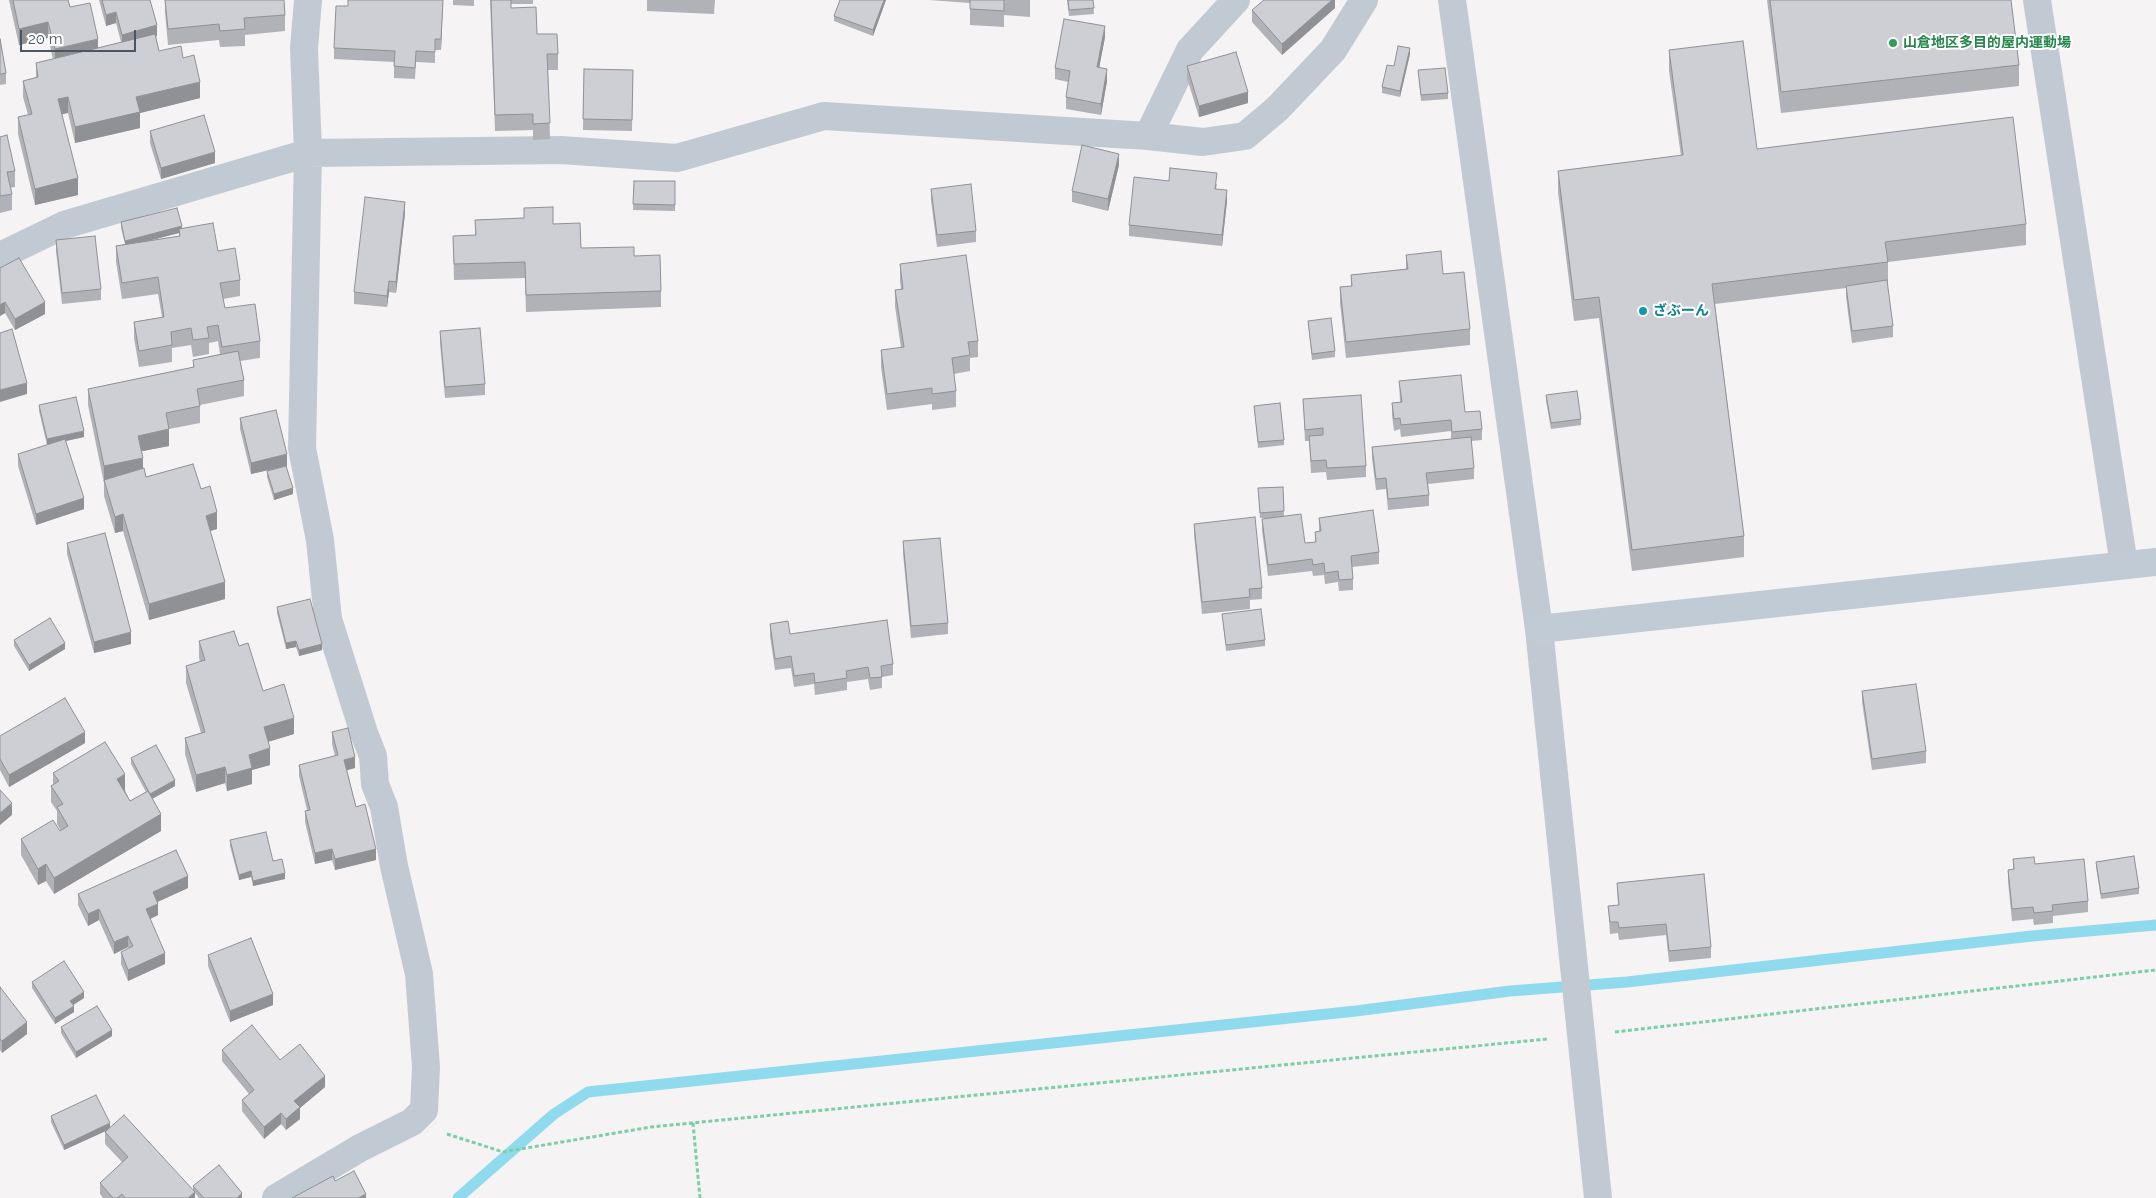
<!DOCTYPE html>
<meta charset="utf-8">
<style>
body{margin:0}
#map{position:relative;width:2156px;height:1198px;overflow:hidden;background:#f5f3f3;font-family:Raleway,sans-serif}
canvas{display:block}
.scale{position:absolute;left:20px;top:30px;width:116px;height:22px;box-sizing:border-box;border:2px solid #4a5661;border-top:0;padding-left:6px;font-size:15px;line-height:18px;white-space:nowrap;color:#4a5661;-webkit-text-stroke:4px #fff;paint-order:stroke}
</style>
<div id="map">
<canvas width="2156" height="1198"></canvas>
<div class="scale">20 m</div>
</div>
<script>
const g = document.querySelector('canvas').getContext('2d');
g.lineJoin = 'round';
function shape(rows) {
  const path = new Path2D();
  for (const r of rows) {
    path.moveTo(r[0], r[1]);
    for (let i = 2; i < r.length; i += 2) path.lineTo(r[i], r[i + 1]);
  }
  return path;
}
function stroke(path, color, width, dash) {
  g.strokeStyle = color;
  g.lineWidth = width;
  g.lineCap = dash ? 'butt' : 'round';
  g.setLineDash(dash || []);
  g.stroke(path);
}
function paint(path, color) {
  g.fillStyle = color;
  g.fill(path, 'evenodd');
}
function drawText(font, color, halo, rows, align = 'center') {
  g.font = font + ' Raleway,"Noto Sans JP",sans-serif';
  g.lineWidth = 4;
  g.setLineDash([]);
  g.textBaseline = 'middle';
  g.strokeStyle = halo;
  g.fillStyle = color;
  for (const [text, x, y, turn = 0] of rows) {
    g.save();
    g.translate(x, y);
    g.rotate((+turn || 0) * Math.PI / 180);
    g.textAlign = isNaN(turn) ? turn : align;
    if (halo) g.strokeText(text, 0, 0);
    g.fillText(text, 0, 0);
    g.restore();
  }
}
stroke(shape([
 [458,1198,554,1114,588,1092,1356,1011,1510,991,1627,982,2032,936,2156,925]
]), '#90daee', 11);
stroke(shape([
 [1615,1032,2156,970],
 [693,1123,700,1198],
 [447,1134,503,1152,651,1127,1547,1039]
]), '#7ad0a6', 3, [4, 2.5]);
stroke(shape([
 [1452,0,1539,629,1598,1198],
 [2037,0,2124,565],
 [1148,136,1190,50,1236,0],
 [0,256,64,225,308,153,561,150,677,158,824,116,1148,136,1203,142,1245,136,1277,109,1333,50,1364,0],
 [276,1198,360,1148,412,1122,424,1110,426,1067,419,974,394,866,384,807,375,784,373,756,364,733,328,619,320,540,302,448,308,153,304,48,308,0]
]), '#c1cad2', 28);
stroke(shape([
 [1539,629,2156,562]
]), '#c1cbd6', 28);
paint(shape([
 [9,0,68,0,70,7,98,48,121,42,116,23,106,26,99,0,150,0,157,36,156,37,159,51,183,58,200,98,140,113,140,128,75,143,68,113,62,114,78,195,35,205,18,134,18,117,28,115,23,97,23,81,36,78,36,63,53,59,48,38,19,45],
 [165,0,284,0,285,15,285,31,245,35,245,46,220,47,219,40,168,45,165,12],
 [443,0,441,50,435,50,435,63,416,62,415,79,394,78,394,62,334,59,334,48,348,6],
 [453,0,474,0,474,6,453,5],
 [490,0,533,0,533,4,511,4,511,8,558,54,558,70,548,70,550,139,533,140,533,130,495,131],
 [647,0,715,0,714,14,647,11],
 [886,0,873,36,834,21,834,16],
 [929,0,1030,0,1030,17,1004,15,1004,27,970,25,970,3],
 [1067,0,1093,0,1094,14,1069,16],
 [1335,0,1335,8,1282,55,1252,22,1252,10],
 [1767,0,2011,0,2019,65,2019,86,1781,113],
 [1105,37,1099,68,1107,81,1101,115,1066,109,1066,97,1068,82,1055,79,1055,68],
 [0,39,6,73,6,84,0,85],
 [1669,50,1757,149,2026,224,2026,245,1888,262,1888,283,1887,283,1893,326,1893,337,1852,343,1846,297,1846,288,1715,304,1744,536,1744,557,1632,571,1599,318,1574,321,1558,192,1558,171,1681,156,1669,71],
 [1410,54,1400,97,1382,93,1382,87,1394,66],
 [1187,66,1248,103,1199,117,1187,78],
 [584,69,633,70,632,131,583,130],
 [1418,70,1448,93,1448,99,1421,101],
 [150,131,215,163,161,179,150,143],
 [0,137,15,171,15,187,10,188,12,194,12,210,0,213],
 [1119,165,1108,211,1072,202,1072,191],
 [634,181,675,181,675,211,633,210],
 [1169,181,1217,184,1216,189,1227,201,1222,246,1129,236,1129,225],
 [931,189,976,231,976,242,937,247,931,200],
 [524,208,553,224,581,248,634,256,661,291,661,307,526,312,525,278,454,280,453,236,475,235,475,220,524,218],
 [405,213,396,293,389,292,387,307,354,304,354,292],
 [121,222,182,228,218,251,240,280,240,296,223,299,225,308,260,341,260,358,240,361,244,380,244,396,200,405,200,423,169,429,169,446,142,451,143,469,146,477,201,489,217,529,210,531,225,599,149,620,123,531,115,533,104,496,104,482,104,483,88,405,88,389,193,367,193,360,220,354,218,341,209,343,209,354,193,357,191,345,172,348,172,362,139,367,134,338,134,322,162,317,158,294,122,299,116,262,116,246,125,244,121,228],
 [179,233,179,236,148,241],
 [56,240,101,289,101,300,62,304,56,251],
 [1406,255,1443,274,1470,329,1470,345,1346,358,1340,303,1340,287,1351,286,1351,275,1406,269],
 [900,264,978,341,978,357,970,358,970,371,954,374,956,391,956,407,932,410,932,404,887,410,881,367,881,350,901,348,895,306,895,290,901,289,900,281],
 [0,268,45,314,15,330,5,313,0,316],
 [1308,321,1335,351,1335,357,1312,360],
 [440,331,485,384,485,395,445,398,440,343],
 [1399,381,1465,412,1482,429,1482,440,1471,441,1474,468,1474,479,1428,484,1429,495,1429,506,1388,510,1386,489,1376,490,1372,458,1372,447,1451,439,1451,431,1401,437,1400,429,1394,431,1392,415,1392,403,1400,402],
 [1546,395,1581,419,1581,425,1551,429,1546,401],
 [1303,399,1366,466,1366,477,1327,480,1326,472,1311,473,1309,441,1305,441],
 [39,405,84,437,66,441,84,509,36,525,18,466,18,454,47,445,39,411],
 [1254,406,1284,440,1284,445,1258,448],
 [240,418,287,466,286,466,293,494,274,500,267,477,267,471,285,466,251,474,240,429],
 [1283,487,1284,516,1305,543,1315,542,1315,532,1319,531,1319,518,1379,552,1379,564,1352,567,1353,579,1353,590,1339,591,1338,582,1325,584,1324,575,1313,576,1312,571,1268,576,1262,531,1262,519,1274,518,1260,518,1258,488],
 [1194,524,1262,588,1262,599,1250,600,1250,609,1202,614,1194,535],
 [903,541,948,623,948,634,911,638,903,553],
 [67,543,131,644,94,653,67,554],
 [277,607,322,650,299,656,296,647,286,649,277,613],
 [1222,614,1265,640,1265,646,1226,651],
 [770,624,790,634,893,664,893,675,882,677,882,688,870,690,868,679,847,682,847,690,815,695,814,684,794,687,791,668,775,670,770,636],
 [14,640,65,649,29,671,14,646],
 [199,641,239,646,263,691,294,734,268,742,270,765,252,770,252,784,227,791,225,783,196,792,185,754,185,738,201,733,186,683,186,666,200,662,199,658],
 [1862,691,1926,751,1926,763,1872,770,1862,702],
 [332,732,355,768,347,770,356,807,376,860,335,870,332,860,315,864,305,822,305,811,307,810,299,776,299,765,335,756,332,744],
 [0,736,85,743,9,787,0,770],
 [131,758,175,786,152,799,161,831,54,894,46,881,38,885,21,855,21,839,61,831,57,824,57,811,51,802,51,786,53,785,53,773,125,790,130,801,146,792,131,764],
 [230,840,273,861,285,879,253,886,251,877,239,880,230,846],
 [2013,859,2035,864,2088,901,2088,912,2053,916,2053,923,2034,925,2033,919,2012,921,2008,881,2008,870,2013,869],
 [2096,862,2139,888,2139,894,2101,899,2096,867],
 [1617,883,1711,947,1711,958,1669,962,1666,935,1619,940,1618,933,1610,934,1608,906,1618,905],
 [188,888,157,902,158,915,150,919,165,964,128,981,121,964,121,952,129,949,128,947,114,954,99,920,88,926,78,905,78,894],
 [208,955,273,1005,230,1022,208,966],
 [32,982,84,998,73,1005,74,1012,55,1024,32,988],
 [0,987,27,1034,2,1053,0,1050],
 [61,1027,112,1036,76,1058,61,1033],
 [222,1050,280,1060,325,1087,300,1108,300,1119,286,1130,281,1124,264,1139,242,1111,242,1100,249,1094,222,1061],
 [51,1116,110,1128,193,1191,193,1186,242,1198,199,1198,195,1193,195,1198,103,1198,100,1194,100,1183,122,1162,105,1144,105,1132,108,1130,64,1150,51,1122]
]), '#b0b2b7');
paint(shape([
 [443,0,441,50,441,39],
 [884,0,886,0,873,36,873,30],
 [1332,0,1335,0,1335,8,1282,55,1282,44],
 [116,12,116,23,106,26,106,15],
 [48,22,48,38,19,45,19,29],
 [157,25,157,36,122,46,122,35],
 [1105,26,1105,37,1097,79,1097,67],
 [98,39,98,55,55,65,55,49],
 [1410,48,1410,54,1400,97,1400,91],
 [1107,69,1107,81,1101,115,1101,104],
 [200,82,200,98,140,113,140,128,75,143,75,127,136,97],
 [1248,92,1248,103,1199,117,1199,106],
 [68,97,68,113,58,115,58,99],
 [215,152,215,163,161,179,161,168],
 [1119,154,1119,165,1108,211,1108,199],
 [78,178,78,195,35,205,35,189],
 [1227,190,1227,201,1222,246,1222,235],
 [405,202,405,213,396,293,396,282],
 [182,226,182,232,179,229,179,233,125,247,125,241],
 [389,281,389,292,387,307,387,296],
 [5,302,5,313,0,316,0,305],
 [45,302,45,314,15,330,15,319],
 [27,383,27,394,0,402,0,390],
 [169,429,169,446,138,452,138,436],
 [84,431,84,437,47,445,47,439],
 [287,454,287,466,251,474,251,463],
 [143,458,143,474,104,480,104,483,104,466],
 [293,488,293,494,274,500,274,494],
 [84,498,84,509,36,525,36,514],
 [217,512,217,529,206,532,206,516],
 [123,514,123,531,115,533,115,517],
 [225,582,225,599,149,620,149,604],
 [131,632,131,644,94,653,94,642],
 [296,641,296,647,286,649,286,643],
 [65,643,65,649,29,671,29,665],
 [322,644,322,650,299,656,299,650],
 [294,718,294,734,264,743,264,727],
 [85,732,85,743,9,787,9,775],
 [270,748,270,765,252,770,252,784,227,791,227,775,249,755],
 [355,757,355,768,344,771,344,760],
 [225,767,225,783,196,792,196,775],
 [125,774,125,790,117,795,117,779],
 [175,780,175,786,150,800,150,794],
 [12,803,12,815,0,825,0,813],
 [161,814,161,831,54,894,54,878],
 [332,849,332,860,315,864,315,853],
 [376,849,376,860,335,870,335,859],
 [46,864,46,881,38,885,38,869],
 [251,871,251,877,239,880,239,875],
 [285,873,285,879,253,886,253,881],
 [188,876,188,888,153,904,153,892],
 [158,904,158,915,146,921,146,909],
 [99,909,99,920,88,926,88,914],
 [128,936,128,947,114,954,114,942],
 [165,953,165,964,128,981,128,970],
 [84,992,84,998,70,1007,70,1001],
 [273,994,273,1005,230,1022,230,1011],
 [74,1006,74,1012,55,1024,55,1018],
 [27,1022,27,1034,2,1053,2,1041],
 [112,1030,112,1036,76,1058,76,1052],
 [325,1076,325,1087,300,1108,300,1119,286,1130,286,1119,294,1101],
 [281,1113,281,1124,264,1139,264,1127],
 [110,1123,110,1129,64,1150,64,1145],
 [195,1192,195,1198,188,1198],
 [242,1193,242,1198,237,1198],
 [366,1194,366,1198,358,1198]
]), '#909195');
const building = shape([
 [13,0,68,0,70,7,90,3,98,39,55,49,48,22,19,29,13,0],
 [102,0,150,0,157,25,122,35,116,12,106,15,102,0],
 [165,0,284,0,285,15,244,18,245,29,220,31,219,24,168,29,165,0],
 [348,0,443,0,441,39,435,39,435,52,416,51,415,68,394,66,395,51,334,48,336,6,348,6,348,0],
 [491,0,511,0,511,8,536,7,537,34,557,34,558,54,547,54,550,123,533,124,533,114,495,115,491,0],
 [840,0,884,0,873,30,834,16,840,0],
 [970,0,1004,0,1004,11,970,9,970,0],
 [1068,0,1093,0,1094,8,1069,10,1068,0],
 [1264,0,1332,0,1282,44,1252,10,1264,0],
 [1770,0,2011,0,2019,65,1781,92,1770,0],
 [1064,19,1105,26,1097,67,1107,69,1101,104,1066,97,1070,71,1055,68,1064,19],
 [155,34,159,51,181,46,183,58,194,55,200,82,136,97,140,112,75,127,68,97,58,99,78,178,35,189,18,117,32,114,23,81,38,77,36,63,155,34],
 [0,39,6,73,0,74,0,39],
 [1743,41,1757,149,2013,117,2026,224,1885,242,1888,262,1712,284,1744,536,1632,550,1599,297,1574,300,1558,171,1683,155,1669,50,1743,41],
 [1398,46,1410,48,1400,91,1382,87,1387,65,1394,66,1398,46],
 [1236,52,1248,92,1199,106,1187,66,1236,52],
 [1445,68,1448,93,1421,95,1418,70,1445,68],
 [584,69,633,70,632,120,583,119,584,69],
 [204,115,215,152,161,168,150,131,204,115],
 [7,135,15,171,7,172,12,194,0,196,0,137,7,135],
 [1082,145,1119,154,1108,199,1072,191,1082,145],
 [1170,168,1217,173,1215,189,1227,190,1222,235,1129,225,1134,177,1169,181,1170,168],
 [634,181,675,181,675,205,633,204,634,181],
 [971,184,976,231,937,235,931,189,971,184],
 [365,197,405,202,396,282,389,281,387,296,354,292,365,197],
 [553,207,553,224,580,223,581,248,634,247,634,256,660,255,661,291,526,295,525,262,454,264,453,236,476,235,475,220,524,218,524,208,553,207],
 [177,208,182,226,125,241,121,222,177,208],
 [213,223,218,251,235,248,240,280,220,283,225,308,255,304,260,341,222,347,218,325,207,327,209,338,193,340,191,328,171,332,172,345,139,351,134,322,164,317,158,277,122,283,116,246,180,236,179,229,213,223],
 [95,236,101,289,62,293,56,240,95,236],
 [1441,251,1443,274,1464,272,1470,329,1346,342,1340,287,1352,286,1351,275,1408,269,1406,255,1441,251],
 [966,255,978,341,968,342,970,355,952,358,956,391,932,394,932,388,887,394,881,350,904,347,895,290,903,289,900,264,966,255],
 [19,258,45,302,15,319,5,302,0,305,0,268,19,258],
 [1887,280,1893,326,1852,331,1846,286,1887,280],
 [1331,318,1335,351,1312,354,1308,321,1331,318],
 [480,328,485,384,445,387,440,331,480,328],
 [12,329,27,383,0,390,0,333,12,329],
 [238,351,244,380,197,389,200,406,166,413,169,429,138,436,143,458,104,466,88,389,194,367,193,360,238,351],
 [1461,375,1465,412,1480,411,1482,429,1452,432,1451,420,1401,425,1400,418,1394,419,1392,403,1402,402,1399,381,1461,375],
 [1577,391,1581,419,1551,423,1546,395,1577,391],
 [1361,395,1366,466,1327,468,1326,460,1311,461,1309,436,1323,435,1323,428,1305,430,1303,399,1361,395],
 [76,397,84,431,47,439,39,405,76,397],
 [1280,403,1284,440,1258,442,1254,406,1280,403],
 [276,410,287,454,251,463,240,418,276,410],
 [1471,437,1474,468,1426,473,1429,495,1388,499,1386,478,1376,479,1372,447,1471,437],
 [65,439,84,498,36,514,18,454,65,439],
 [193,464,201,489,210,486,217,512,206,516,225,582,149,604,123,514,115,517,104,480,144,468,146,477,193,464],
 [286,466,293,488,274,494,267,471,286,466],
 [1283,487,1284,511,1260,513,1258,488,1283,487],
 [1373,510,1379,552,1351,556,1353,579,1339,580,1338,571,1325,573,1324,563,1313,565,1312,559,1268,565,1262,519,1301,514,1305,543,1316,542,1315,532,1321,531,1319,518,1373,510],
 [1255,517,1262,588,1249,589,1250,597,1202,602,1194,524,1255,517],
 [105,533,131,632,94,642,67,543,105,533],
 [940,538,948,623,911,626,903,541,940,538],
 [310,599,322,644,299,650,296,641,286,643,277,607,310,599],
 [1261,609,1265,640,1226,645,1222,614,1261,609],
 [50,618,65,643,29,665,14,640,50,618],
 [887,620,893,664,881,666,882,677,870,678,868,667,846,671,847,678,815,683,814,673,794,676,791,656,775,659,770,624,788,621,790,634,887,620],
 [234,631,239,646,248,643,263,691,284,684,294,718,264,727,270,748,249,755,252,768,227,775,225,767,196,775,185,738,205,732,186,666,205,660,199,641,234,631],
 [1916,684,1926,751,1872,759,1862,691,1916,684],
 [65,698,85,732,9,775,0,759,0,736,65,698],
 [348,728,355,757,344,760,356,807,365,804,376,849,335,859,332,849,315,853,305,811,310,810,299,765,338,755,332,732,348,728],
 [105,742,125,774,117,779,130,801,148,791,161,814,54,878,46,864,38,869,21,839,53,820,60,831,68,826,57,807,63,804,51,786,59,781,53,773,105,742],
 [156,745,175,780,150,794,131,758,156,745],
 [0,790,12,803,0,813,0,790],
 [266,832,273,861,282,859,285,873,253,881,251,871,239,875,230,840,266,832],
 [176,850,188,876,153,892,158,904,146,909,165,953,128,970,121,952,133,946,128,936,114,942,99,909,88,914,78,894,176,850],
 [2134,856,2139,888,2101,894,2096,862,2134,856],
 [2034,857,2035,864,2084,859,2088,901,2052,905,2053,911,2034,913,2033,907,2012,909,2008,870,2014,869,2013,859,2034,857],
 [1704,874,1711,947,1669,951,1666,924,1619,928,1618,922,1610,922,1608,906,1619,905,1617,883,1704,874],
 [251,938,273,994,230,1011,208,955,251,938],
 [64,961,84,992,70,1001,74,1006,55,1018,32,982,64,961],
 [0,987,27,1022,2,1041,0,1039,0,987],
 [97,1006,112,1030,76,1052,61,1027,97,1006],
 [252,1025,280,1060,300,1044,325,1076,294,1101,300,1107,286,1119,281,1113,264,1127,242,1100,254,1090,222,1050,252,1025],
 [96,1095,110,1123,64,1145,51,1116,96,1095],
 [124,1115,195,1192,188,1198,125,1198,122,1194,117,1198,113,1198,100,1183,128,1157,105,1132,124,1115],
 [219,1165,242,1193,237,1198,204,1198,193,1186,219,1165],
 [354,1171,366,1194,358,1198,292,1198,333,1176,335,1181,354,1171]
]);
paint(building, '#cdcfd5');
stroke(building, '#909195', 1);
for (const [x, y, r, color] of [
 [1893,43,5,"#2e9e5b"],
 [1643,311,5,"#0f9aa8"]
]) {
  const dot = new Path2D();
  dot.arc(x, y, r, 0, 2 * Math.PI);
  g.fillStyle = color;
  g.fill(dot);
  stroke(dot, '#fff', 2);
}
drawText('bold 14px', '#27864d', '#fff', [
 ["山倉地区多目的屋内運動場",1903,43]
], 'left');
drawText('bold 14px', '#0d838f', '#fff', [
 ["ざぶーん",1653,311]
], 'left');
</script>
